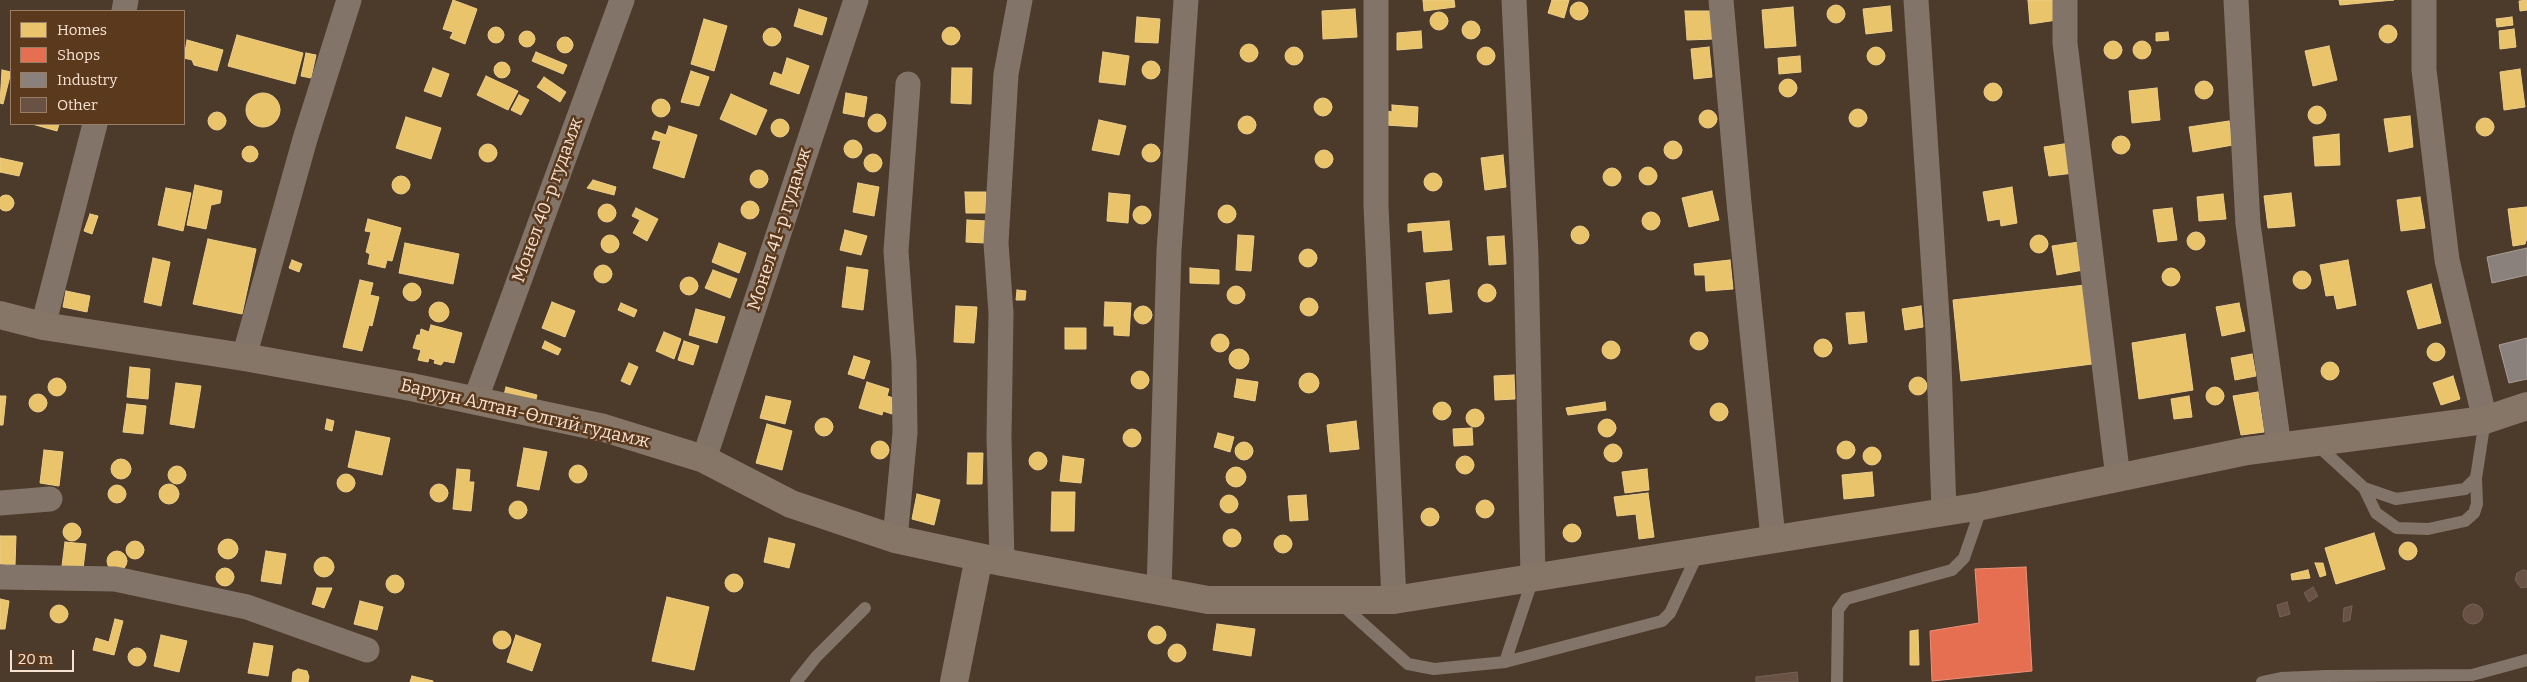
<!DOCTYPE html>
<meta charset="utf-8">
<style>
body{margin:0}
#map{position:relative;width:2527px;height:682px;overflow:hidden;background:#4c3a2b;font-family:Bitter,serif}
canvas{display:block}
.legend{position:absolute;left:10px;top:10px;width:175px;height:115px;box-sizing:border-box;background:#5a391d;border:1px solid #997d65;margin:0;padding:6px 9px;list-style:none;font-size:15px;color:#f7e2d2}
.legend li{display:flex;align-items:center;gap:10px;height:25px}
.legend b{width:25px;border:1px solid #997d65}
.scale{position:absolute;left:10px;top:650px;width:64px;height:22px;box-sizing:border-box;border:2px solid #f7e2d2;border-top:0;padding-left:6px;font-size:15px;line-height:18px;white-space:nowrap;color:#f7e2d2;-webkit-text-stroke:4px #5a391d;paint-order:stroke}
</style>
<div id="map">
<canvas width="2527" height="682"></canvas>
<ul class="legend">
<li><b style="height:14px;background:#e9c46a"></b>Homes</li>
<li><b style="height:14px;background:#e76f51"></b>Shops</li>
<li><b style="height:14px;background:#8a817c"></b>Industry</li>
<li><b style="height:14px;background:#695143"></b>Other</li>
</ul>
<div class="scale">20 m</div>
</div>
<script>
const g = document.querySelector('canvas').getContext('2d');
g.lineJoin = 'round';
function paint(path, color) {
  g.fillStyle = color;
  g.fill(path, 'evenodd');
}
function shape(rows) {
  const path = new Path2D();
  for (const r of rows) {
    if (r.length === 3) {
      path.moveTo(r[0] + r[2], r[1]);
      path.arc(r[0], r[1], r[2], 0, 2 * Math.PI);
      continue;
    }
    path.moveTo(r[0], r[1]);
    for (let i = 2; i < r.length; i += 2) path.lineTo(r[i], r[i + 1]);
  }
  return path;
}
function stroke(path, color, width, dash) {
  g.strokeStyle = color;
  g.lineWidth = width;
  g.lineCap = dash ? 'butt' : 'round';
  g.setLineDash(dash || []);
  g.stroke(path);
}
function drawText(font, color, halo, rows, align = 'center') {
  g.font = font + ' Bitter,serif';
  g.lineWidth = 5;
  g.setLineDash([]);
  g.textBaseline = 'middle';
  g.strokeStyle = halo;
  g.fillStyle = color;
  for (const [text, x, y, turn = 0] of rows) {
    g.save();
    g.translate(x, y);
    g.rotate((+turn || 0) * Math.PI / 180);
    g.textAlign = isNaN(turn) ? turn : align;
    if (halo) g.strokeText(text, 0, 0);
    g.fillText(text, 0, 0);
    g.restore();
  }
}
const homes = shape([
 [453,0,477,9,465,44,450,38,453,32,443,29,453,0],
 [1423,0,1454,0,1455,7,1424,11,1423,0],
 [1552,0,1569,0,1564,18,1548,13,1552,0],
 [2028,0,2055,0,2057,20,2030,24,2028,0],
 [2339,0,2394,0,2340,5,2339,0],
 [2527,0,2527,10,2520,11,2519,1,2527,0],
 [1579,11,9],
 [1836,14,9],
 [1890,6,1892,31,1866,34,1863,9,1890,6],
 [1793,7,1796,46,1765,48,1762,10,1793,7],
 [799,9,827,18,822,35,794,26,799,9],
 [1355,9,1357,37,1323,39,1322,11,1355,9],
 [1685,11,1712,11,1714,39,1687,40,1685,11],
 [1439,21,9],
 [1137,17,1160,19,1158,43,1135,42,1137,17],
 [2512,17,2513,25,2497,27,2496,19,2512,17],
 [704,19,727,26,714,71,691,64,704,19],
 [1471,30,9],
 [2388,34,9],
 [496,35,8],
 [951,36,9],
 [772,37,9],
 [2514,29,2516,47,2500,49,2499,31,2514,29],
 [527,39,8],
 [1421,31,1422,48,1397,50,1397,33,1421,31],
 [2168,32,2169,40,2156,41,2156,33,2168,32],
 [237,35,303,53,295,84,228,66,237,35],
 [565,45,8],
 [187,40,223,50,217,71,194,65,192,60,184,58,187,40],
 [2142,50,9],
 [2113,50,9],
 [1249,53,9],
 [2329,46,2337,80,2313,86,2305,51,2329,46],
 [1709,47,1712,77,1694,79,1691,49,1709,47],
 [1294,56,9],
 [1876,56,9],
 [1486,56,9],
 [536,52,567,65,563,74,532,61,536,52],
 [1103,52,1129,56,1125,85,1099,82,1103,52],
 [306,53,316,55,311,78,301,76,306,53],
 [1800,56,1801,72,1779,74,1778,58,1800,56],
 [787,58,809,66,799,94,770,84,774,72,782,75,787,58],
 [1151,70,9],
 [502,70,8],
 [433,68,449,74,441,97,424,91,433,68],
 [952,68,972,68,971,104,951,103,952,68],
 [2520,69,2525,107,2504,110,2500,72,2520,69],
 [2,70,11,72,3,104,0,103,2,70],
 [691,71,709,77,699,106,681,102,691,71],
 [486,76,518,91,508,110,477,95,486,76],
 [544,77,566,92,560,102,537,87,544,77],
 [1788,88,9],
 [2204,90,9],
 [1993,92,9],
 [2157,88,2160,120,2132,123,2129,91,2157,88],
 [263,110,17],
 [846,93,867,97,864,117,843,113,846,93],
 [731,94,767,110,756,135,720,119,731,94],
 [519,95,529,100,521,115,511,110,519,95],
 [1323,107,9],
 [661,108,9],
 [1392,105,1418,107,1417,127,1386,125,1387,111,1392,112,1392,105],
 [2317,115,9],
 [1858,118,9],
 [1708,119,9],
 [217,121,9],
 [877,123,9],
 [2410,116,2413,147,2389,152,2384,119,2410,116],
 [1247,125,9],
 [406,117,441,128,431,159,396,148,406,117],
 [2485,127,9],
 [780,128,9],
 [1099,120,1126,126,1119,155,1092,150,1099,120],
 [2229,121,2233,145,2193,152,2189,127,2229,121],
 [32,124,59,124,57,131,32,124],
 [669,126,697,135,684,178,653,168,661,141,652,139,655,131,666,135,669,126],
 [2339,134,2340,165,2315,166,2313,137,2339,134],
 [2121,145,9],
 [853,149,9],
 [1673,150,9],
 [2070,143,2074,173,2049,176,2044,147,2070,143],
 [488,153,9],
 [1151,153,9],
 [250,154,8],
 [1324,159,9],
 [873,163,9],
 [1503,155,1506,187,1485,190,1481,158,1503,155],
 [0,158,23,163,19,176,0,172,0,158],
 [1648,176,9],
 [1612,177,9],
 [759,179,9],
 [1433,182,9],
 [401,185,9],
 [593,180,616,187,614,195,587,188,593,180],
 [858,183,879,187,874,216,853,212,858,183],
 [195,185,222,191,220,203,211,205,206,229,187,225,195,185],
 [2012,187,2017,223,2001,226,2000,219,1988,221,1983,192,2012,187],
 [166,188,191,193,183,231,158,225,166,188],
 [1712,191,1719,220,1689,227,1682,198,1712,191],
 [965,192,986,192,986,213,966,213,965,192],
 [1109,193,1130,195,1128,223,1107,221,1109,193],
 [2291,193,2295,226,2268,228,2264,196,2291,193],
 [2223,194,2226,219,2199,221,2197,197,2223,194],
 [6,203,8],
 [2420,197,2425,228,2401,231,2397,200,2420,197],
 [750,210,9],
 [607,213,9],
 [1227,214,9],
 [1142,215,9],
 [2527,207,2527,238,2525,244,2513,246,2508,209,2527,207],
 [636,208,658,219,647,241,633,233,640,220,632,216,636,208],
 [2172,208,2177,240,2158,242,2153,210,2172,208],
 [1651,221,9],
 [90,214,98,216,92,234,84,231,90,214],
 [368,219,401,228,392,261,387,260,385,268,368,264,370,254,366,252,371,232,365,231,368,219],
 [967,220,987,221,985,243,966,242,967,220],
 [1449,221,1452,250,1424,252,1422,230,1408,232,1408,224,1449,221],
 [1580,235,9],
 [845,230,867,236,861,255,840,250,845,230],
 [2196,241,9],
 [610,244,9],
 [1238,235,1254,236,1251,271,1236,270,1238,235],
 [2039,244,9],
 [1504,236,1506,264,1489,265,1487,237,1504,236],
 [208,239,256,249,242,314,193,304,208,239],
 [2079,242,2083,270,2057,275,2052,246,2079,242],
 [405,243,459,254,453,284,399,273,405,243],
 [719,243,746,253,739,273,712,262,719,243],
 [1308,258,9],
 [153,258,170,262,161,306,144,302,153,258],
 [292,260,302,264,299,272,289,268,292,260],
 [1730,260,1733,289,1706,291,1705,275,1695,275,1694,264,1730,260],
 [2348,260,2356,305,2337,309,2334,295,2326,296,2320,265,2348,260],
 [603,274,9],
 [847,267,868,270,863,310,842,307,847,267],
 [1190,268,1219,270,1219,284,1190,283,1190,268],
 [2171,277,9],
 [713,270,737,279,730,298,705,288,713,270],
 [2302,280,9],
 [689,286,9],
 [360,280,373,283,370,295,379,297,372,326,369,325,362,351,343,347,360,280],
 [1449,280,1452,312,1429,314,1426,283,1449,280],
 [412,292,9],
 [2431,284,2441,323,2418,329,2407,291,2431,284],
 [1487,293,9],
 [2085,285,2092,364,1961,381,1953,300,2085,285],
 [1236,295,9],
 [1017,290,1026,291,1025,300,1016,300,1017,290],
 [66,291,90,296,87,312,63,307,66,291],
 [1309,307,9],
 [439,312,10],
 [552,302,575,311,565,337,542,328,552,302],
 [1105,302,1131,303,1129,336,1114,335,1114,326,1104,326,1105,302],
 [621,303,637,310,634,317,618,310,621,303],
 [2239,303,2245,331,2222,336,2216,307,2239,303],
 [956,306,977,307,974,343,954,342,956,306],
 [1921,306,1923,327,1905,330,1902,309,1921,306],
 [1143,315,9],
 [696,309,725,317,717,343,689,335,696,309],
 [1864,312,1867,342,1849,344,1846,313,1864,312],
 [431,325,462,333,454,363,444,361,441,365,434,363,435,360,429,358,428,362,418,360,421,350,413,348,417,335,420,335,421,329,429,332,431,325],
 [1065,328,1086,328,1086,349,1065,349,1065,328],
 [664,332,681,339,674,359,656,351,664,332],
 [1699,341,9],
 [2185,334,2193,390,2139,399,2132,343,2185,334],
 [1220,343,9],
 [1823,348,9],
 [545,341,561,349,558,355,542,348,545,341],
 [684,341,699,346,693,365,678,360,684,341],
 [1611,350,9],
 [2436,352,9],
 [1239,359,10],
 [2252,354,2256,376,2235,380,2231,358,2252,354],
 [854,356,870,361,864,379,848,374,854,356],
 [2330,371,9],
 [629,363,638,367,630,385,621,381,629,363],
 [130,367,150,369,148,399,127,397,130,367],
 [1140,380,9],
 [1309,383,10],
 [1514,375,1515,399,1495,400,1494,376,1514,375],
 [2453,376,2460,399,2441,405,2433,383,2453,376],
 [1918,386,9],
 [57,387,9],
 [1237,379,1258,382,1255,401,1234,397,1237,379],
 [867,382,889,389,887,396,897,399,892,414,883,411,882,415,859,408,867,382],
 [176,383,201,386,194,428,170,424,176,383],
 [506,387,537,395,535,403,504,395,506,387],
 [2215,396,9],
 [2258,392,2264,432,2241,435,2233,396,2258,392],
 [38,403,9],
 [0,396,6,396,3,425,0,425,0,396],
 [766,396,791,401,785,424,760,418,766,396],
 [2189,396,2192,417,2174,419,2171,399,2189,396],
 [1442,411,9],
 [1605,402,1606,410,1568,415,1566,408,1605,402],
 [1719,412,9],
 [127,404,146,406,143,434,123,432,127,404],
 [1475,418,9],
 [824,427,9],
 [1607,428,9],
 [327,419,334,421,332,431,325,429,327,419],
 [1356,421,1359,449,1330,452,1327,425,1356,421],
 [767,424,792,431,782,470,756,463,767,424],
 [1472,428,1473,445,1454,446,1453,429,1472,428],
 [1132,438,9],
 [356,431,390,438,382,475,348,467,356,431],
 [1218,433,1234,437,1230,452,1214,447,1218,433],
 [1846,450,9],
 [880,450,9],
 [1244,451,9],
 [1613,453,9],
 [1872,456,9],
 [524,448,547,452,539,490,517,486,524,448],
 [44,450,63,452,59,486,40,483,44,450],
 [1038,461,9],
 [968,453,983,453,982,484,967,484,968,453],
 [1063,456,1084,459,1081,483,1060,481,1063,456],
 [1465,465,9],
 [121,469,10],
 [578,474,9],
 [177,475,9],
 [1236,477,10],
 [457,469,470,470,469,482,474,482,471,511,453,509,457,469],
 [1647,469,1649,490,1625,493,1622,472,1647,469],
 [1872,472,1874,496,1844,499,1842,475,1872,472],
 [346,483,9],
 [169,494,10],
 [439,493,9],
 [117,494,9],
 [1052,492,1075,492,1074,531,1051,531,1052,492],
 [1648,493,1654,537,1639,539,1636,514,1617,516,1614,497,1648,493],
 [917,494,940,500,934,525,912,519,917,494],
 [1306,495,1308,520,1290,521,1288,496,1306,495],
 [1229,504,9],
 [1485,509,9],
 [518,510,9],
 [1430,517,9],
 [72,532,9],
 [1572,533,9],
 [1232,538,9],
 [2374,533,2385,569,2336,584,2325,548,2374,533],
 [1283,544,9],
 [0,536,16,536,15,565,0,564,0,536],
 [769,538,795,544,789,568,764,562,769,538],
 [228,549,10],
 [135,550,9],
 [2408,551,9],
 [65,542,86,544,83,569,62,566,65,542],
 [266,551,286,554,281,584,261,581,266,551],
 [117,561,10],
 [324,567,10],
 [2315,563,2323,563,2326,575,2320,577,2315,563],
 [225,577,9],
 [2308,570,2310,578,2292,580,2291,574,2308,570],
 [734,583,9],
 [395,584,9],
 [317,588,332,588,324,608,312,604,317,588],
 [667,597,709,607,694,670,652,661,667,597],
 [0,599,9,601,5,629,0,629,0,599],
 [360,601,383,607,377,630,354,624,360,601],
 [59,614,9],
 [115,619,123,621,114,655,93,650,96,638,109,642,115,619],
 [1217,624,1255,629,1251,656,1213,650,1217,624],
 [1157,635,9],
 [1918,630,1919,665,1910,665,1910,631,1918,630],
 [502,640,9],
 [161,635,187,641,179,672,154,666,161,635],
 [516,635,541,644,532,671,507,662,516,635],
 [254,643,273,646,268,676,248,673,254,643],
 [1177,653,9],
 [137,657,9],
 [298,669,307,671,309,677,308,682,292,682,293,672,298,669],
 [412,676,433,681,433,682,410,682,412,676]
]);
paint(homes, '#e9c46a');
stroke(homes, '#edcd89', 1);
const shops = shape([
 [2026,567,2032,671,1932,681,1930,631,1979,623,1975,569,2026,567]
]);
paint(shops, '#e76f51');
stroke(shops, '#ec9278', 1);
const industry = shape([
 [2527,248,2527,275,2492,283,2487,257,2527,248],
 [2527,338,2527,379,2509,383,2499,345,2527,338]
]);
paint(industry, '#8a817c');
stroke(industry, '#ab9e96', 1);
const building = shape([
 [2523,570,2527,571,2527,587,2521,588,2515,580,2517,573,2523,570],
 [2313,587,2318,596,2309,602,2304,593,2313,587],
 [2287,602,2290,614,2280,617,2277,605,2287,602],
 [2473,614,10],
 [2352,606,2350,620,2343,622,2344,608,2352,606],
 [1797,672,1798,682,1756,682,1756,677,1797,672]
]);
paint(building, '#695143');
stroke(building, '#736358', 1);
stroke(shape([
 [2316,444,2364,488,2396,499,2465,489,2476,478,2485,420],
 [2364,488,2376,513,2397,528,2428,529,2465,521,2474,513,2477,504,2476,478],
 [1340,603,1408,664,1434,669,1505,662,1533,578],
 [1505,662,1662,621,1670,613,1699,551],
 [796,682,816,657,865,608],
 [1837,682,1838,610,1846,599,1952,570,1964,558,1982,506],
 [2262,682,2281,678,2326,676,2472,675,2527,660]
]), '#827469', 12);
stroke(shape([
 [1376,0,1376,206,1394,600],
 [1514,0,1526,255,1533,577],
 [1721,0,1739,203,1773,538],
 [1916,0,1938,332,1944,511],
 [2065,0,2065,43,2118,478],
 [2236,0,2248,224,2279,447],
 [2424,0,2424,70,2447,260,2485,420],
 [124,11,126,0],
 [43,326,95,124],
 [244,357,305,139,349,0],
 [475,401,622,0],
 [704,459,856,0],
 [0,503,50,499],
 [895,539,905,433,904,362,896,251,908,84],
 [1002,562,999,437,1001,313,996,243,1006,74,1020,0],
 [0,577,115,579,247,607,367,650],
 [1159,591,1169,251,1186,0]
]), '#827469', 25);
stroke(shape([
 [0,315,43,326,244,357,411,387,604,428,704,459,791,504,895,539,1002,562,1208,600,1394,600,1982,506,2247,451,2485,420,2527,406],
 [954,682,979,557]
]), '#857667', 28);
drawText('18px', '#f7e2d2', '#5a391d', [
 ["Монел 40-р гудамж",548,200,-70],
 ["Монел 41-р гудамж",780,229,-72],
 ["Баруун Алтан-Өлгий гудамж",525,414,13]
]);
</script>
